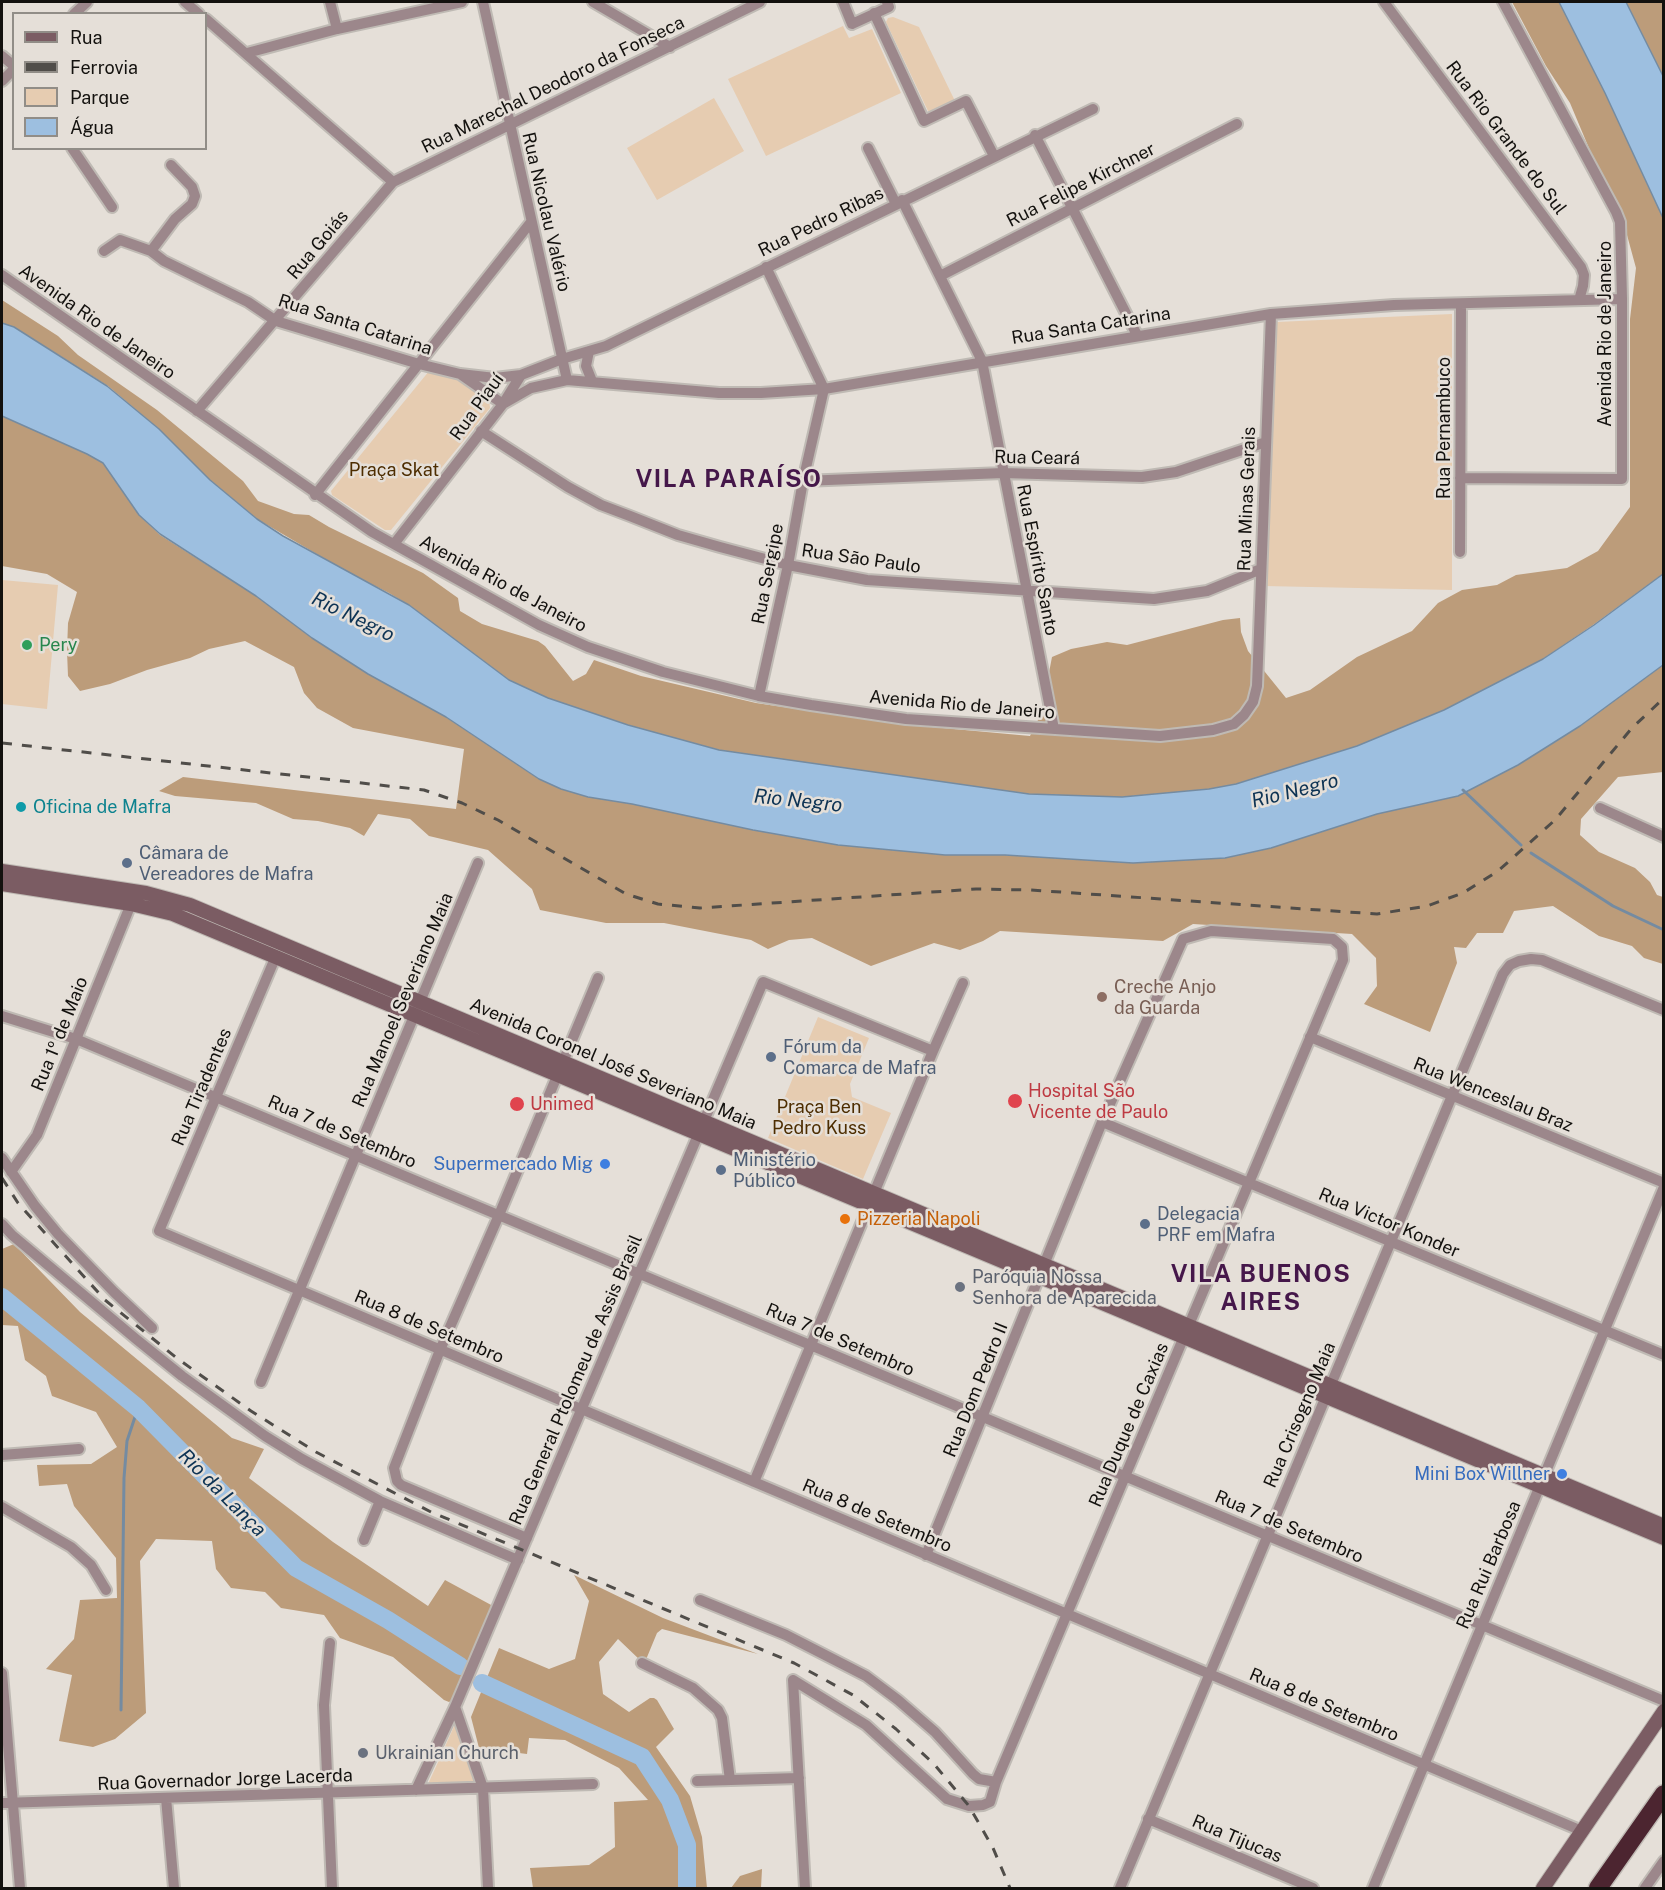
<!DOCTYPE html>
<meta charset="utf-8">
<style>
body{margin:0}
#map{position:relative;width:1665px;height:1890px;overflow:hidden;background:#e5dfd8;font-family:"Public Sans",sans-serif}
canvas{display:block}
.frame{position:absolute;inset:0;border:3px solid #13110e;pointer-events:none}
.legend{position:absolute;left:12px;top:12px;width:195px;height:138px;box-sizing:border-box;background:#e5dfd8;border:2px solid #918d87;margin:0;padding:8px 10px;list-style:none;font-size:18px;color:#13110e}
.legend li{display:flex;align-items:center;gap:12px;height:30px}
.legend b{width:30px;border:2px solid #918d87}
</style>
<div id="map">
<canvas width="1665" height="1890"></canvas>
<div class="frame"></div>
<ul class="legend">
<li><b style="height:8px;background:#7b5c63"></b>Rua</li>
<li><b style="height:8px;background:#504d49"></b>Ferrovia</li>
<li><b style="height:16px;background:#e6ccb1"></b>Parque</li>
<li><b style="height:16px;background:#9dbfe0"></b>Água</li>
</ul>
</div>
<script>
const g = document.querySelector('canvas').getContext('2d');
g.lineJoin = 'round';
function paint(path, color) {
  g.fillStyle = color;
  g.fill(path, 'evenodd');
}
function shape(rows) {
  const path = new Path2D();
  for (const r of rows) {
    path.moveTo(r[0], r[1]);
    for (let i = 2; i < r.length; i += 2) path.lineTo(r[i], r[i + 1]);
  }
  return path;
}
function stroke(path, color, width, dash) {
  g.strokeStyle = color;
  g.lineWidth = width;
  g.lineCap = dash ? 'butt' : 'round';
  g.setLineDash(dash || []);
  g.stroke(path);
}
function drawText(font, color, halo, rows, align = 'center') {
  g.font = font + ' "Public Sans",sans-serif';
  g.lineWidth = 5;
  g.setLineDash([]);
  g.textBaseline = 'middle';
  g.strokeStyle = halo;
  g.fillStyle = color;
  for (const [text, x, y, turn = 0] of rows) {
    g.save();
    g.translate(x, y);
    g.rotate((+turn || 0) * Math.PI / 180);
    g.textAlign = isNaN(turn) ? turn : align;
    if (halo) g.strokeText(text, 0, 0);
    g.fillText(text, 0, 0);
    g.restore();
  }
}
paint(shape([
 [893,17,919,27,955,101,932,112,928,111,886,22,888,18],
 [843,26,849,38,872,29,901,93,766,156,728,79],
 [714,98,744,151,657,200,627,148],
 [1452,314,1452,590,1264,586,1277,322],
 [434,365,489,400,490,408,391,530,385,530,332,495,331,491],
 [2,580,58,585,47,709,2,704],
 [818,1017,869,1038,850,1084,852,1097,891,1113,863,1179,768,1138],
 [455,1724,475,1783,428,1784,439,1760]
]), '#e6ccb1');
paint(shape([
 [1512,2,1559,2,1605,93,1663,218,1663,574,1593,625,1543,659,1444,710,1357,746,1236,784,1209,789,1121,797,1029,794,959,785,719,750,628,725,548,698,509,680,409,605,389,593,349,573,257,519,210,480,159,429,108,386,14,327,2,323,2,300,58,336,78,355,157,410,243,481,258,501,294,514,309,515,329,527,423,573,458,598,460,611,482,624,538,641,545,646,573,681,586,674,594,660,641,676,756,703,899,724,1030,736,1041,714,1052,657,1071,649,1107,642,1127,645,1223,620,1240,618,1241,632,1248,651,1286,698,1310,690,1357,657,1412,631,1438,603,1462,590,1497,585,1516,575,1567,568,1598,551,1630,507,1630,319,1636,268,1618,202,1599,172,1570,103,1546,66],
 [1626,2,1663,2,1663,76],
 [2,416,87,454,103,463,139,515,160,535,256,596,312,638,368,674,446,717,539,779,561,789,588,797,632,804,753,830,838,845,945,855,1005,855,1133,863,1225,858,1271,848,1377,814,1458,796,1518,765,1580,726,1663,665,1663,772,1618,777,1581,819,1580,835,1599,852,1635,868,1650,882,1657,895,1663,897,1663,964,1644,958,1632,946,1599,936,1553,906,1514,911,1503,933,1477,933,1466,948,1454,947,1457,963,1430,1032,1364,1004,1377,986,1376,958,1352,934,1193,924,1163,941,1000,931,983,941,960,950,934,943,871,966,812,938,789,940,768,949,751,940,664,923,606,923,540,910,532,889,488,850,429,836,410,819,378,814,364,836,350,828,318,821,293,819,256,803,175,796,159,791,183,777,456,809,464,749,353,728,317,708,304,693,294,667,245,641,209,649,190,658,147,670,110,684,80,691,68,676,67,651,68,623,77,592,47,574,2,566],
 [14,1244,80,1312,232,1438,264,1449,249,1478,333,1542,428,1606,445,1580,493,1606,454,1699,449,1702,444,1700,393,1657,340,1638,324,1615,281,1608,265,1592,231,1588,216,1569,212,1541,156,1539,140,1561,146,1713,115,1739,93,1747,59,1741,72,1675,46,1669,74,1639,80,1600,117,1598,116,1558,74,1506,67,1484,39,1486,37,1465,91,1464,117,1447,96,1412,52,1396,46,1376,25,1360,18,1326,2,1325,2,1249],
 [574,1575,663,1618,758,1654,662,1629,657,1633,645,1662,641,1661,618,1639,599,1662,603,1694,629,1712,650,1698,654,1698,657,1700,674,1729,656,1747,690,1796,702,1837,707,1888,533,1888,530,1868,589,1865,615,1847,614,1802,648,1800,619,1768,565,1740,529,1738,527,1754,479,1748,471,1717,499,1648,549,1669,575,1659,589,1601],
 [762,1869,761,1888,731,1888,740,1876]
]), '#bc9c7a');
const water = shape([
 [1559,2,1626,2,1663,76,1663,218,1605,93,1559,2],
 [2,323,14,327,107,386,159,429,210,480,257,519,283,536,409,605,509,680,548,698,628,725,719,750,1029,794,1122,797,1209,789,1236,784,1357,746,1444,710,1543,659,1594,625,1663,574,1663,665,1580,726,1518,765,1458,796,1377,814,1271,848,1225,858,1133,863,1005,855,945,855,838,845,753,830,632,804,588,797,561,789,539,779,446,717,368,674,312,638,256,596,160,534,139,515,103,463,87,454,2,416,2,323]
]);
paint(water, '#9dbfe0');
stroke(water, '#748ba1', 1.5);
stroke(shape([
 [1463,790,1521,845],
 [1531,853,1613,906,1664,930],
 [121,1710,124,1478,127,1441,138,1408]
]), '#748ba1', 3);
stroke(shape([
 [2,1297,138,1408,296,1568,388,1620,460,1666],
 [482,1683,642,1757,670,1800,687,1845,687,1888]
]), '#9dbfe0', 18);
const street = shape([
 [185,2,199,14],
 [330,2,337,29],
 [483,2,567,380],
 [593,2,670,47],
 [843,2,852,24,889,7,887,2],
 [1384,2,1581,267,1584,275,1583,286,1579,300],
 [874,13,924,121,966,101,994,156],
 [74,14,87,2],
 [206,19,393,182],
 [247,53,337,29,462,2],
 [2,56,14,66],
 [2,81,14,69],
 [1035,135,1137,335],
 [72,148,112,207],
 [868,148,896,204],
 [171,165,192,187,195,196,192,204,175,219,151,251,164,261,248,302,276,321,419,364,460,374,495,378,521,375,562,359,606,346,1093,109],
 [902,200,982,361,1054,729],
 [104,251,120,240,151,251],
 [2,275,372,532,539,625,588,647,663,672,759,696,811,705,906,719,1160,736,1213,730,1234,724,1244,715,1253,702,1257,686,1271,314],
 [940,276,1237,124],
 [589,351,586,366,592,381],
 [460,374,503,404,531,388,567,380,719,393,761,393,824,389,1271,314,1394,305,1622,299],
 [197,411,393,182,760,2],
 [481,431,568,487,601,505,630,516,678,535,720,547,788,565,867,580,1154,599,1207,591,1261,569],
 [1460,478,1622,479,1622,299,1620,222,1616,212,1503,2],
 [803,481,1003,473,1142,477,1176,472,1266,442],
 [315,495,531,222],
 [394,544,503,404,521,375],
 [1460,552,1461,304],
 [759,696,788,565,803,481,824,389,766,267],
 [1600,808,1664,837],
 [276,956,159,1231,1582,1831],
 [2,1016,76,1039,1664,1701],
 [1310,1037,1664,1183],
 [1102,1122,1664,1355],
 [2,1158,35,1206,58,1234,114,1292,152,1328],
 [11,1172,37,1135,131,904],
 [2,1224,12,1235,136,1339,182,1376,265,1436,302,1459,380,1501,518,1560],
 [261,1382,478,863],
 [2,1455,79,1449],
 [754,1482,933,1051,963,983],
 [2,1507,71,1547,91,1565,106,1590],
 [527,1538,401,1485,397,1481,394,1468,440,1350,499,1215,598,978],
 [364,1540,380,1501],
 [700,1600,786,1635,866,1676,898,1700,935,1732,973,1774,979,1779,996,1782],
 [330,1643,324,1705,332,1888],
 [642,1663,693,1688,718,1710,722,1718,730,1780],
 [2,1673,20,1888],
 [793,1680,866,1725,947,1799,969,1806,983,1805,990,1802,996,1782,1343,960,1342,947,1333,939,1211,931,1183,939,1102,1122,926,1555],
 [793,1680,805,1888],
 [455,1707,483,1788,488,1888],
 [697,1781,799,1778],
 [416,1790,455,1707,763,982,933,1051],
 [166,1798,174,1888],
 [2,1803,593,1784],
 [1148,1819,1313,1888],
 [1120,1888,1503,974,1510,965,1519,961,1531,959,1542,960,1664,1010],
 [1373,1888,1664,1187],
 [1645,1888,1664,1861]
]);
const secondary = shape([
 [2,871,146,893,190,905,1664,1526],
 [2,884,131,904,173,914,1664,1538],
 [1543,1888,1664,1711]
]);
const highway = shape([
 [1598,1888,1664,1794]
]);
stroke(street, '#bfbab4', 14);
stroke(secondary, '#bfbab4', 16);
stroke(highway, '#bfbab4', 21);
stroke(street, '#9c878b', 10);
stroke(secondary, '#7b5c63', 14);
stroke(highway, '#4c2530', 18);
stroke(shape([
 [2,743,424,790,462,803,498,820,626,894,658,904,700,908,976,889,1031,890,1377,914,1427,906,1463,893,1498,871,1555,820,1632,728,1664,698],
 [2,1178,18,1203,105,1300,178,1359,251,1411,316,1452,431,1512,794,1663,853,1695,896,1729,934,1764,969,1806,993,1848,1010,1888]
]), '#504d49', 3, [10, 10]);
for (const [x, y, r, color] of [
 [27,645,6,"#2e9e5b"],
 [21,807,6,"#0f9aa8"],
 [127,863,6,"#5c6f8a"],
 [1102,997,6,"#8d6e63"],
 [771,1057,6,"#5c6f8a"],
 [1015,1101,8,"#e0444e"],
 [517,1104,8,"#e0444e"],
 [605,1164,6,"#3f7fe0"],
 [721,1170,6,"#5c6f8a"],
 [845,1219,6,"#e8710a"],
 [1145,1224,6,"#5c6f8a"],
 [960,1287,6,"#6b7280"],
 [1562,1474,6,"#3f7fe0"],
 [363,1753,6,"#6b7280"]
]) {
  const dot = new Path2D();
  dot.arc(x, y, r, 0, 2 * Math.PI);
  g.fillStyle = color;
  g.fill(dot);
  stroke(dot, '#e5dfd8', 2);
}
drawText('18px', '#13110e', '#e5dfd8', [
 ["Rua Marechal Deodoro da Fonseca",553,85,-26],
 ["Rua Rio Grande do Sul",1506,138,53],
 ["Rua Felipe Kirchner",1081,185,-27],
 ["Rua Nicolau Valério",546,212,77],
 ["Rua Pedro Ribas",821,222,-26],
 ["Rua Goiás",318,245,-50],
 ["Avenida Rio de Janeiro",97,322,35],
 ["Rua Santa Catarina",355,325,18],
 ["Rua Santa Catarina",1091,326,-9],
 ["Avenida Rio de Janeiro",1605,334,-90],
 ["Rua Piauí",477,407,-54],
 ["Rua Pernambuco",1444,428,-90],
 ["Rua Ceará",1037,458,1],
 ["Rua Minas Gerais",1247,499,-88],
 ["Rua São Paulo",861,559,8],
 ["Rua Espírito Santo",1037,560,79],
 ["Rua Sergipe",768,574,-79],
 ["Avenida Rio de Janeiro",503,584,28],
 ["Avenida Rio de Janeiro",962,705,5],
 ["Rua Manoel Severiano Maia",403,1000,-67],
 ["Rua 1º de Maio",60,1034,-68],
 ["Avenida Coronel José Severiano Maia",613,1064,23],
 ["Rua Tiradentes",202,1087,-67],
 ["Rua Wenceslau Braz",1493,1095,22],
 ["Rua 7 de Setembro",342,1132,23],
 ["Rua Victor Konder",1389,1223,23],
 ["Rua 8 de Setembro",429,1327,23],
 ["Rua 7 de Setembro",840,1340,23],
 ["Rua General Ptolomeu de Assis Brasil",576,1380,-67],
 ["Rua Dom Pedro II",976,1390,-68],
 ["Rua Crisogno Maia",1300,1415,-67],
 ["Rua Duque de Caxias",1129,1425,-67],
 ["Rua 8 de Setembro",877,1516,23],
 ["Rua 7 de Setembro",1289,1527,23],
 ["Rua Rui Barbosa",1489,1565,-67],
 ["Rua 8 de Setembro",1324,1705,23],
 ["Rua Governador Jorge Lacerda",225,1780,-2],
 ["Rua Tijucas",1237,1839,23]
]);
drawText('18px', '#4d2d00', '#e5dfd8', [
 ["Praça Skat",394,470],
 ["Praça Ben",819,1107],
 ["Pedro Kuss",819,1128]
]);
drawText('18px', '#27864d', '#e5dfd8', [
 ["Pery",39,645]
], 'left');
drawText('18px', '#0d838f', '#e5dfd8', [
 ["Oficina de Mafra",33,807]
], 'left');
drawText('18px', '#4e5e75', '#e5dfd8', [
 ["Câmara de",139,853],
 ["Vereadores de Mafra",139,874],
 ["Fórum da",783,1047],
 ["Comarca de Mafra",783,1068],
 ["Ministério",733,1160],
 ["Público",733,1181],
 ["Delegacia",1157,1214],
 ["PRF em Mafra",1157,1235]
], 'left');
drawText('18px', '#785e54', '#e5dfd8', [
 ["Creche Anjo",1114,987],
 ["da Guarda",1114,1008]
], 'left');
drawText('18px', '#be3a42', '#e5dfd8', [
 ["Hospital São",1028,1091],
 ["Vicente de Paulo",1028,1112],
 ["Unimed",530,1104]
], 'left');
drawText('18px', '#366cbe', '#e5dfd8', [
 ["Supermercado Mig",593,1164],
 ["Mini Box Willner",1550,1474]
], 'right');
drawText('18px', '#c56008', '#e5dfd8', [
 ["Pizzeria Napoli",857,1219]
], 'left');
drawText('18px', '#5b616d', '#e5dfd8', [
 ["Paróquia Nossa",972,1277],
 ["Senhora de Aparecida",972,1298],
 ["Ukrainian Church",375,1753]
], 'left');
drawText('italic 20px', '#0d3354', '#e5dfd8', [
 ["Rio Negro",353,617,26],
 ["Rio Negro",1295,791,-14],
 ["Rio Negro",798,801,6],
 ["Rio da Lança",222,1493,45]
]);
g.letterSpacing = '1.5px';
drawText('bold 24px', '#45174a', '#e5dfd8', [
 ["VILA PARAÍSO",729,480],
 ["VILA BUENOS",1261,1275],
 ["AIRES",1261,1303]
]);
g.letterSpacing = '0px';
</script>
